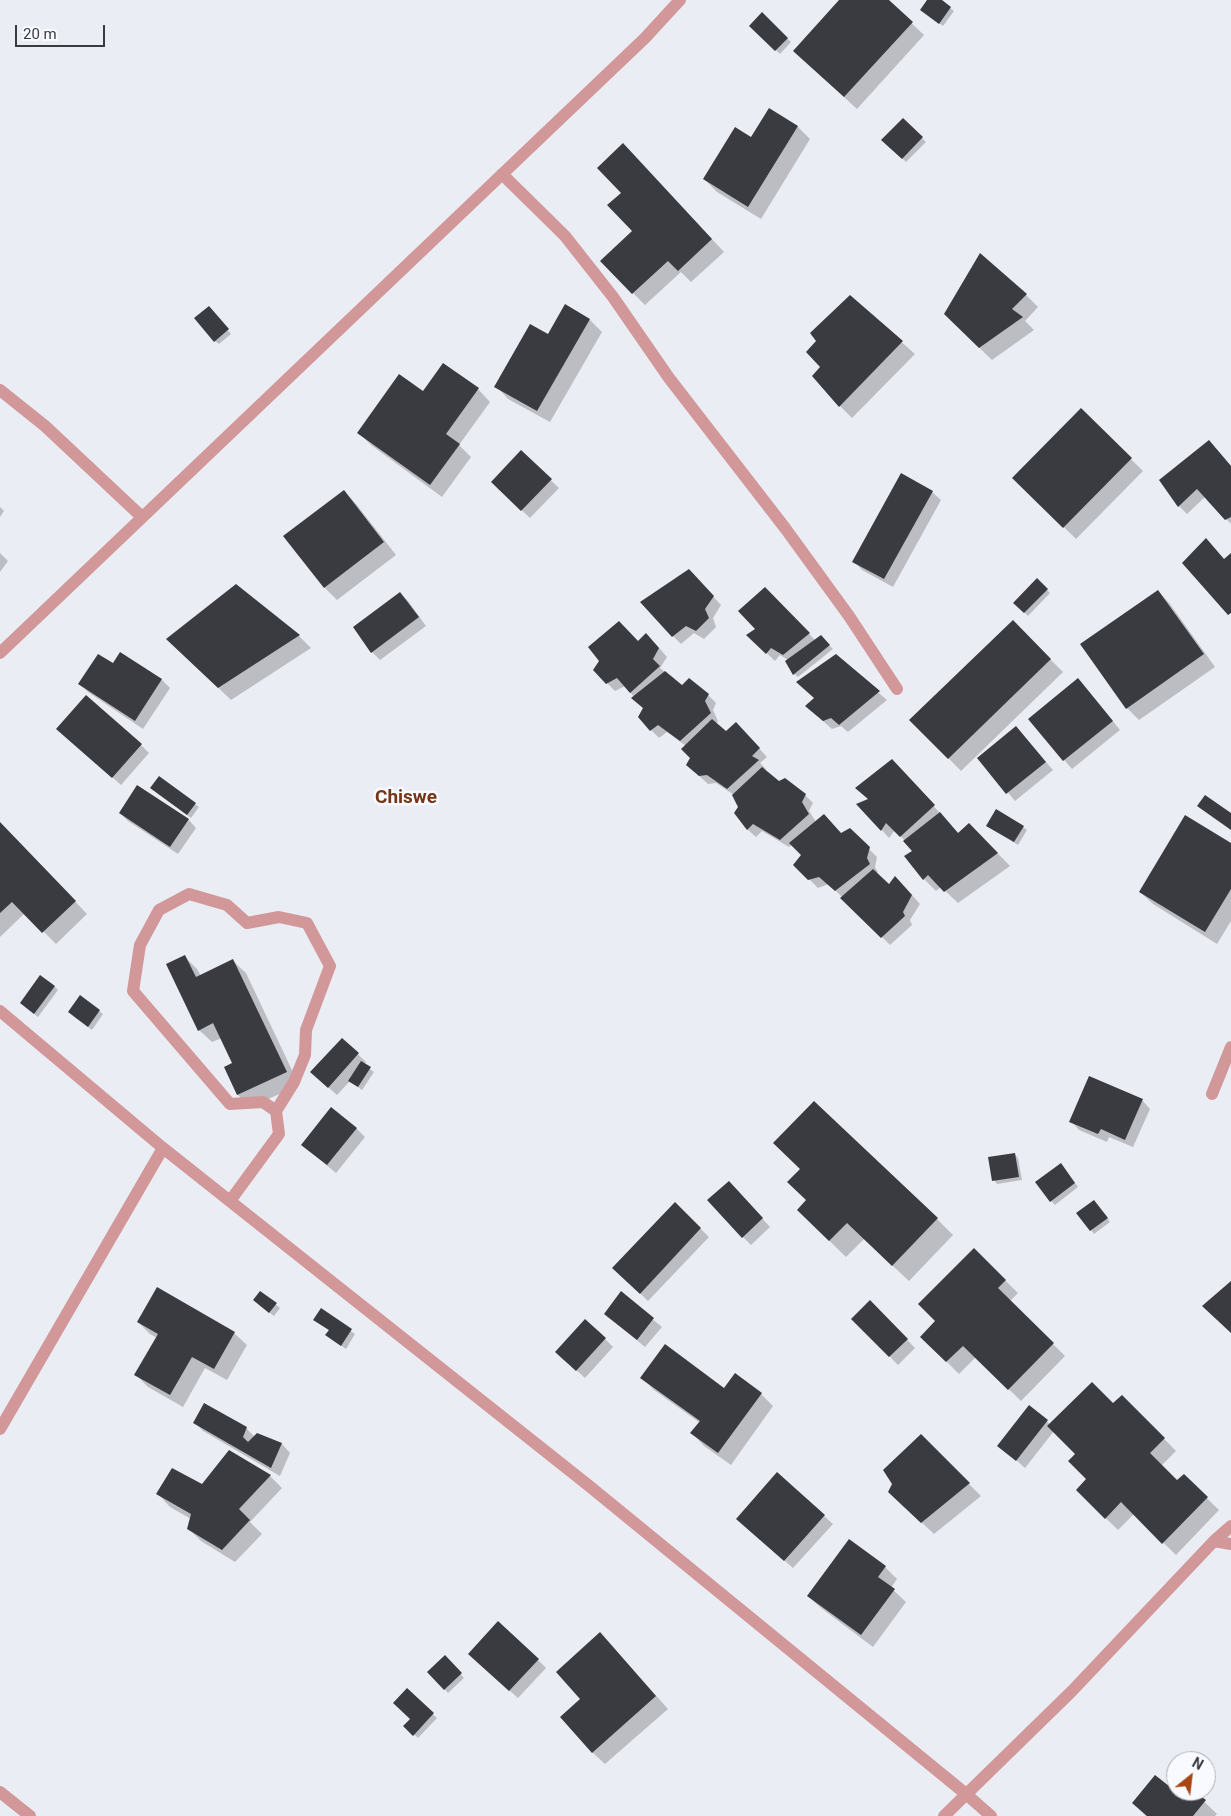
<!DOCTYPE html>
<style>
body{margin:0}
#map{position:relative;width:1231px;height:1816px;overflow:hidden;background:#eaedf3;font-family:Roboto,sans-serif}
canvas{display:block}
.north{position:absolute;left:1166px;top:1751px;width:50px;height:50px;box-sizing:border-box;background:#f8faff;border:1px solid #acaeb2;border-radius:50%;rotate:29deg;font-size:14px;font-weight:700;line-height:20px;text-align:center;color:#3a3b3e}
.north::after{content:'';display:block;margin:auto;width:18px;height:22px;background:#a94510;clip-path:polygon(50% 0,100% 100%,50% 72%,0 100%)}
.scale{position:absolute;left:15px;top:25px;width:90px;height:22px;box-sizing:border-box;border:2px solid #3a3b3e;border-top:0;padding-left:6px;font-size:15px;line-height:18px;white-space:nowrap;color:#3a3b3e;-webkit-text-stroke:4px #f8faff;paint-order:stroke}
</style>
<div id="map">
<canvas width="1231" height="1816"></canvas>
<div class="north">N</div>
<div class="scale">20 m</div>
</div>
<script>
const g = document.querySelector('canvas').getContext('2d');
g.lineJoin = 'round';
function paint(path, color) {
  g.fillStyle = color;
  g.fill(path, 'evenodd');
}
function shape(rows) {
  const path = new Path2D();
  for (const r of rows) {
    path.moveTo(r[0], r[1]);
    for (let i = 2; i < r.length; i += 2) path.lineTo(r[i], r[i + 1]);
  }
  return path;
}
function stroke(path, color, width, dash) {
  g.strokeStyle = color;
  g.lineWidth = width;
  g.lineCap = dash ? 'butt' : 'round';
  g.setLineDash(dash || []);
  g.stroke(path);
}
function drawText(font, color, halo, rows, align = 'center') {
  g.font = font + ' Roboto,sans-serif';
  g.lineWidth = 5;
  g.setLineDash([]);
  g.textBaseline = 'middle';
  g.strokeStyle = halo;
  g.fillStyle = color;
  for (const [text, x, y, turn = 0] of rows) {
    g.save();
    g.translate(x, y);
    g.rotate((+turn || 0) * Math.PI / 180);
    g.textAlign = isNaN(turn) ? turn : align;
    if (halo) g.strokeText(text, 0, 0);
    g.fillText(text, 0, 0);
    g.restore();
  }
}
paint(shape([
 [841,0,887,0,924,35,857,109,807,63],
 [928,0,940,0,954,11,943,26,925,13],
 [762,14,791,42,780,54,750,26],
 [770,110,798,127,810,139,761,219,717,192,704,179,751,139],
 [903,120,926,142,906,162,883,140],
 [635,157,724,252,691,282,681,272,645,305,633,293,634,231,622,193],
 [1026,295,1038,307,1025,321,1034,330,992,360,945,314],
 [850,297,915,354,852,418,840,406],
 [212,311,231,334,219,344,215,341],
 [590,320,602,332,550,422,508,399,496,386,549,336],
 [444,365,478,389,490,402,459,445,471,457,442,497,371,445,359,433,423,393],
 [1081,410,1143,471,1076,539,1014,478],
 [1217,450,1231,466,1231,524,1205,497,1187,514,1179,506],
 [521,452,559,488,530,518,492,482],
 [344,491,356,504,396,555,337,600,324,587],
 [932,492,941,500,893,587,862,570,854,561],
 [0,507,4,511,0,517],
 [0,553,8,561,0,572],
 [697,579,721,605,713,618,716,627,704,639,694,633,681,644,673,636],
 [1037,580,1050,593,1028,616,1015,603],
 [236,585,299,636,311,648,231,700,180,651],
 [765,589,815,640,821,637,833,649,798,677,794,674,788,660,780,655,775,661,748,635,757,629],
 [1158,591,1170,604,1215,667,1139,720,1127,708],
 [400,593,408,601,426,626,380,660,372,652,354,627],
 [1013,622,1063,672,961,771,911,720],
 [638,642,654,642,667,657,660,668,665,672,683,687,708,695,716,703,713,710,718,721,716,724,726,733,744,732,767,757,760,763,766,769,764,771,779,783,805,795,813,803,809,811,816,822,841,834,850,830,877,857,875,867,878,872,876,874,889,886,904,886,920,904,910,920,912,925,890,945,829,884,818,888,795,865,803,855,792,845,789,847,762,831,756,837,747,829,734,795,716,783,708,784,696,773,686,746,667,732,659,738,651,730,639,717,644,709,625,686,615,691,607,683],
 [121,654,162,680,170,688,143,729,88,692,80,684,114,665],
 [836,656,887,700,848,732,841,726,832,729,815,714,815,698],
 [1086,688,1120,730,1072,769,1029,719],
 [1016,728,1053,770,1015,801,979,758],
 [58,729,141,745,149,753,121,785],
 [900,769,959,834,969,824,1010,866,958,903,941,887,936,891,924,879,914,851,895,830,889,838,859,804,869,800],
 [159,778,199,807,191,818,151,788],
 [120,813,188,819,196,828,178,854,128,821],
 [0,823,87,914,56,944,25,913,0,937],
 [987,826,1023,827,1027,830,1018,845],
 [1231,845,1231,921,1217,944,1153,904,1140,892],
 [185,957,197,969,201,976,233,961,246,973,299,1085,251,1107,238,1095,225,1067,234,1063,222,1038,212,1042,199,1030],
 [54,986,58,990,38,1017,25,1007],
 [80,997,103,1014,92,1030,73,1016],
 [342,1039,366,1062,364,1065,374,1072,362,1090,350,1081,337,1095,320,1080],
 [1142,1100,1150,1109,1133,1147,1109,1137,1107,1142,1079,1130,1071,1121],
 [356,1128,365,1137,336,1173,302,1145],
 [1014,1154,1018,1158,1022,1180,997,1184,994,1180],
 [1064,1168,1078,1187,1055,1205,1051,1201],
 [737,1191,770,1227,751,1245,743,1237],
 [675,1204,709,1237,648,1301,622,1276],
 [1098,1206,1110,1222,1094,1234,1091,1230],
 [798,1210,937,1219,953,1235,909,1281,864,1239,846,1257],
 [974,1250,1018,1293,1010,1301,1065,1356,1021,1401,976,1357,959,1374,922,1337,937,1321],
 [261,1292,280,1308,274,1316,258,1304],
 [621,1293,662,1327,645,1347,605,1314],
 [870,1302,915,1348,898,1365,853,1319],
 [321,1310,355,1334,346,1349,331,1339,330,1331,314,1320],
 [138,1322,234,1333,247,1345,227,1380,205,1368,183,1407,148,1387,136,1375,157,1338,150,1334],
 [605,1339,613,1347,585,1378,565,1360],
 [642,1378,761,1394,773,1406,731,1465,704,1446,692,1433,700,1423,654,1390],
 [1122,1396,1176,1451,1161,1466,1177,1482,1184,1476,1219,1510,1176,1555,1134,1514,1118,1530,1077,1490,1087,1480,1077,1454,1054,1431,1025,1468,1006,1451,1029,1407,1051,1425,1113,1405],
 [195,1423,246,1428,255,1437,257,1435,282,1444,290,1453,280,1476,203,1431],
 [921,1436,981,1496,934,1534,902,1504,894,1484],
 [229,1452,270,1476,282,1488,250,1522,262,1534,235,1562,201,1541,188,1528,191,1519,170,1507,158,1494,202,1485],
 [777,1474,833,1524,793,1568,746,1527],
 [885,1567,897,1579,891,1588,906,1602,873,1647,821,1608,808,1596],
 [612,1646,668,1709,605,1764,592,1752,582,1699],
 [445,1657,464,1678,448,1693,429,1672],
 [538,1660,546,1668,518,1698,477,1662],
 [407,1690,437,1718,418,1738,405,1726,412,1719],
 [1176,1780,1176,1791,1193,1791,1217,1814,1215,1816,1146,1816,1133,1803,1169,1788]
]), '#0003');
paint(shape([
 [839,0,889,0,913,22,844,97,793,51],
 [927,0,942,0,951,7,939,24,920,10],
 [762,12,788,38,775,51,749,26],
 [769,108,798,126,748,207,703,179,735,127,751,137],
 [903,118,923,137,902,159,881,140],
 [623,143,712,239,678,271,668,261,632,294,600,261,632,231,607,205,621,193,597,168],
 [980,253,1027,294,1012,309,1023,317,979,348,944,314],
 [850,295,903,341,839,407,812,376,820,367,806,352,816,341,810,333],
 [565,304,590,319,537,411,494,387,530,324,548,334],
 [209,306,229,329,214,342,194,318],
 [443,363,479,388,446,434,460,444,430,485,357,433,399,374,423,391],
 [1081,408,1132,458,1063,528,1012,478],
 [1209,440,1231,466,1231,517,1225,520,1197,489,1178,507,1159,480],
 [521,450,552,479,521,511,491,482],
 [901,473,933,491,884,579,852,562],
 [344,490,384,542,324,588,283,536],
 [1206,538,1224,559,1231,553,1231,613,1228,615,1182,563],
 [689,569,714,596,705,609,709,618,696,631,686,626,672,637,640,602],
 [1037,578,1048,589,1024,613,1013,603],
 [236,584,300,635,218,688,166,639],
 [765,587,810,633,783,655,771,648,766,654,746,635,755,629,738,611],
 [1158,590,1204,654,1126,709,1080,644],
 [400,592,419,617,371,653,353,627],
 [1013,620,1051,659,948,759,909,720],
 [619,621,638,641,646,633,659,648,653,659,660,666,630,693,617,678,606,684,593,670,599,661,588,647],
 [821,635,830,645,793,675,785,661],
 [120,652,162,679,135,721,78,684,98,654,113,663],
 [836,654,880,691,839,725,831,718,823,721,805,706,814,698,796,682],
 [665,671,682,685,689,678,709,694,705,701,711,713,680,741,658,725,650,731,638,717,643,708,631,698],
 [1078,678,1113,721,1063,761,1028,719],
 [86,695,142,744,112,778,56,729],
 [712,719,726,731,736,722,760,748,752,756,759,760,727,789,707,775,699,776,686,765,690,758,681,749],
 [1016,726,1046,762,1006,794,977,758],
 [892,759,935,805,900,837,886,823,881,831,856,804,868,799,855,788],
 [762,767,779,781,785,778,806,794,802,802,809,814,780,840,753,824,747,830,734,813,738,807,732,795],
 [159,776,196,803,187,815,150,788],
 [137,785,189,819,170,847,119,813],
 [1205,795,1231,813,1231,830,1197,806],
 [996,809,1024,826,1014,842,986,826],
 [940,812,958,833,969,823,998,853,944,892,928,875,923,880,904,856,912,851,903,841],
 [824,814,841,833,850,828,870,847,867,858,870,864,835,891,819,877,808,880,793,865,801,855,789,843],
 [1185,815,1231,843,1231,889,1205,932,1139,892],
 [0,822,76,901,42,933,12,902,0,913],
 [873,869,889,884,895,876,912,895,903,912,905,916,881,938,840,898],
 [185,955,196,977,233,959,287,1072,237,1095,224,1067,232,1063,213,1023,198,1031,166,964],
 [40,975,55,986,34,1014,20,1003],
 [80,995,100,1010,88,1027,68,1012],
 [342,1038,359,1053,328,1088,310,1072],
 [361,1061,371,1067,358,1087,348,1081],
 [1089,1076,1143,1099,1125,1140,1101,1129,1098,1134,1069,1122],
 [814,1101,938,1218,892,1266,847,1223,829,1241,797,1210,806,1200,787,1182,800,1169,773,1143],
 [331,1107,357,1128,327,1165,301,1145],
 [1015,1153,1019,1177,992,1181,988,1157],
 [1061,1163,1075,1183,1050,1202,1035,1182],
 [729,1181,763,1218,742,1238,707,1200],
 [1094,1200,1108,1218,1090,1231,1076,1213],
 [675,1202,701,1228,640,1294,612,1268],
 [974,1248,1006,1280,998,1288,1054,1343,1008,1390,963,1346,946,1362,920,1337,935,1321,918,1304],
 [1231,1281,1231,1333,1202,1306],
 [157,1287,235,1332,214,1369,192,1357,170,1395,134,1375,158,1334,137,1322],
 [260,1291,277,1303,269,1313,253,1300],
 [621,1291,654,1318,637,1340,604,1314],
 [870,1300,908,1339,889,1357,851,1319],
 [321,1308,352,1329,341,1346,325,1335,329,1330,313,1320],
 [585,1319,606,1338,576,1371,555,1352],
 [665,1344,724,1388,735,1373,762,1393,718,1453,690,1433,700,1421,640,1378],
 [1092,1382,1113,1403,1122,1395,1165,1438,1150,1453,1177,1480,1184,1474,1208,1497,1162,1544,1121,1502,1105,1519,1076,1490,1086,1479,1068,1461,1075,1454,1047,1426],
 [204,1403,247,1427,243,1437,248,1442,257,1433,282,1443,271,1468,193,1423],
 [1029,1405,1048,1420,1016,1461,997,1446],
 [921,1434,970,1483,921,1523,888,1492,892,1484,883,1470],
 [229,1450,271,1475,239,1509,250,1520,222,1550,187,1529,191,1514,156,1494,172,1468,202,1484],
 [777,1472,825,1515,784,1561,736,1519],
 [849,1539,886,1566,878,1577,895,1589,861,1635,807,1596],
 [498,1621,539,1659,509,1691,468,1654],
 [600,1632,656,1696,592,1753,560,1717,580,1699,556,1672],
 [445,1655,462,1673,444,1690,427,1672],
 [407,1688,434,1713,413,1736,403,1726,410,1719,393,1703],
 [1155,1775,1169,1786,1176,1778,1176,1791,1194,1791,1206,1800,1193,1816,1147,1816,1132,1803]
]), '#393b40');
stroke(shape([
 [230,1201,279,1134,276,1111,263,1102,230,1104,133,991,140,945,159,910,189,894,227,905,247,923,279,917,307,923,330,966,306,1030,305,1055,294,1082,276,1111],
 [966,1794,991,1816]
]), '#d29798', 12);
stroke(shape([
 [502,174,565,236,613,297,669,378,785,528,849,616,897,689],
 [0,390,45,426,142,517],
 [0,653,645,38,680,0],
 [0,1011,163,1148,588,1485,966,1794],
 [1212,1094,1231,1047],
 [0,1429,163,1148],
 [1214,1541,1231,1526],
 [0,1792,30,1816],
 [944,1816,1072,1691,1214,1541,1231,1544]
]), '#d29798', 12);
drawText('bold 19px', '#753517', '#f8faff', [
 ["Chiswe",406,798]
]);
</script>
